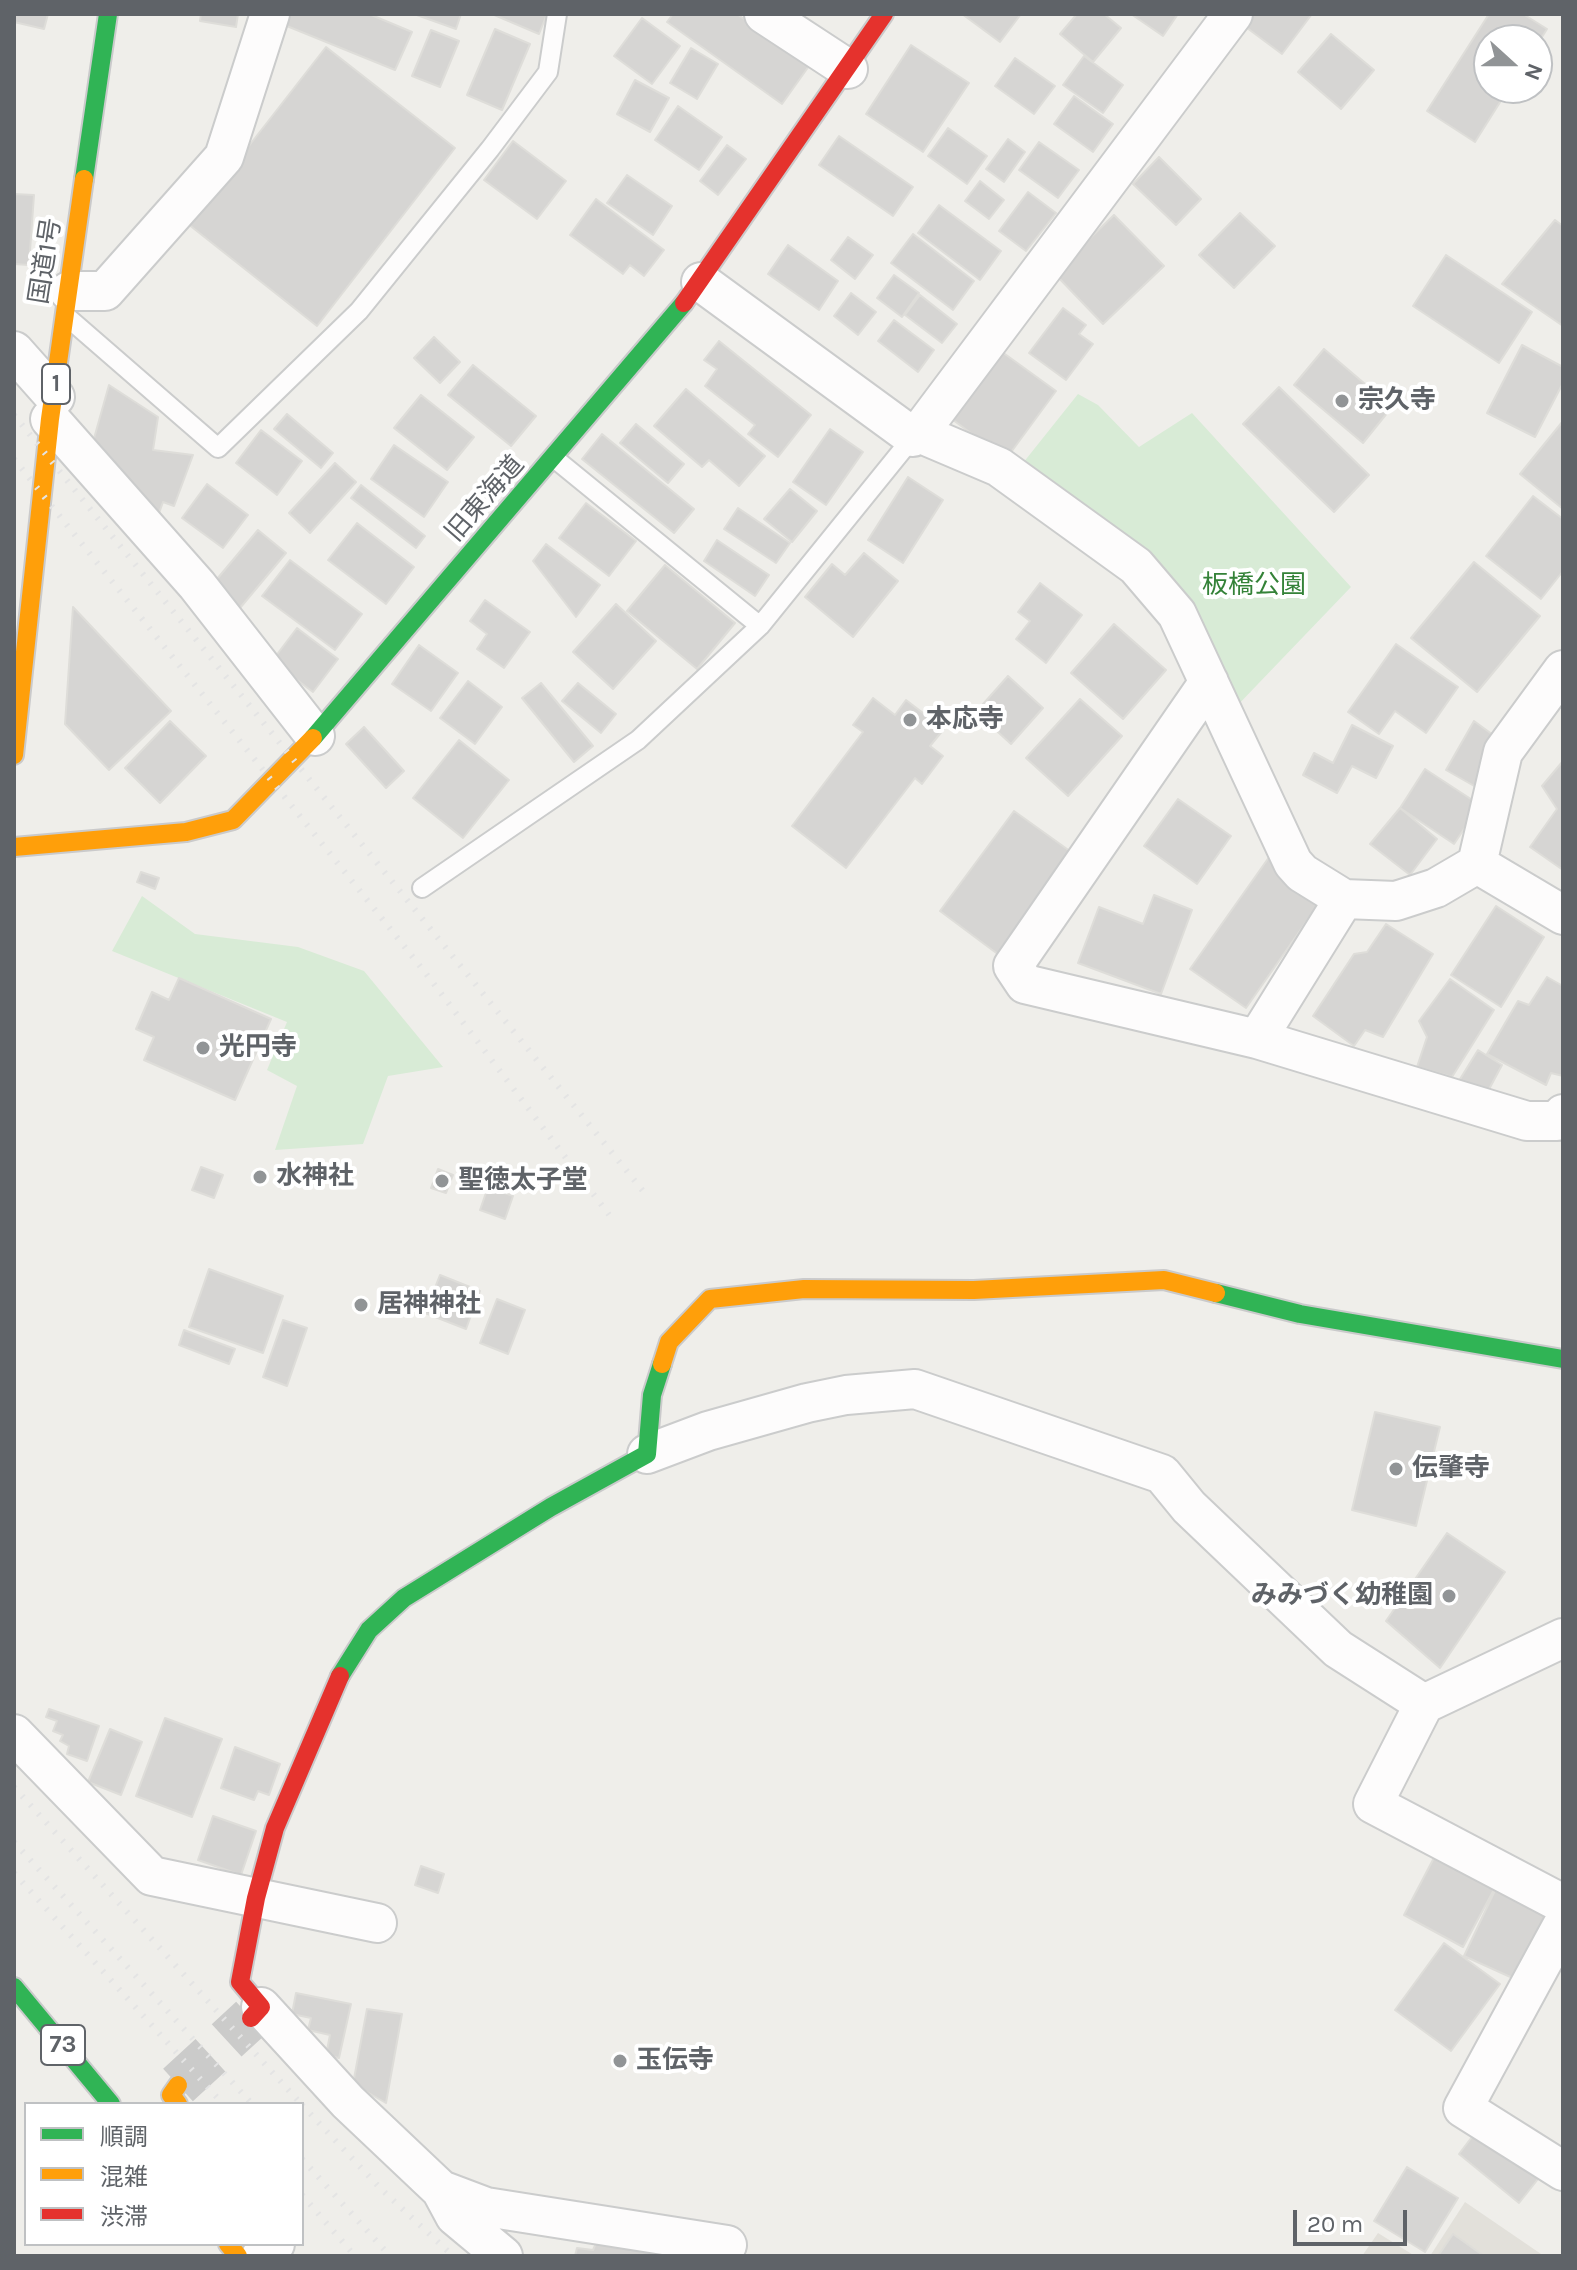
<!DOCTYPE html>
<meta charset="utf-8">
<style>
body{margin:0}
#map{position:relative;width:1577px;height:2270px;overflow:hidden;background:#efeeea;font-family:Karla,"Noto Sans JP",sans-serif}
canvas{display:block}
.frame{position:absolute;inset:0;border:16px solid #5f6368;pointer-events:none}
.legend{position:absolute;left:24px;top:2102px;width:280px;height:144px;box-sizing:border-box;background:#fff;border:2px solid #bfc1c3;margin:0;padding:10px 14px;list-style:none;font-size:24px;color:#5f6368}
.legend li{display:flex;align-items:center;gap:16px;height:40px}
.legend b{width:40px;border:2px solid #bfc1c3}
.north{position:absolute;left:1473px;top:24px;width:80px;height:80px;box-sizing:border-box;background:#fff;border:2px solid #bfc1c3;border-radius:50%;rotate:111deg;font-size:22px;font-weight:700;line-height:32px;text-align:center;color:#5f6368}
.north::after{content:'';display:block;margin:auto;width:28px;height:36px;background:#919496;clip-path:polygon(50% 0,100% 100%,50% 72%,0 100%)}
.scale{position:absolute;left:1293px;top:2210px;width:114px;height:36px;box-sizing:border-box;border:4px solid #5f6368;border-top:0;padding-left:10px;font-size:24px;line-height:28px;white-space:nowrap;color:#5f6368;-webkit-text-stroke:6px #fff;paint-order:stroke}
</style>
<div id="map">
<canvas width="1577" height="2270"></canvas>
<div class="frame"></div>
<ul class="legend">
<li><b style="height:10px;background:#30b455"></b>順調</li>
<li><b style="height:10px;background:#ff9f0a"></b>混雑</li>
<li><b style="height:10px;background:#e5322d"></b>渋滞</li>
</ul>
<div class="north">N</div>
<div class="scale">20 m</div>
</div>
<script>
const g = document.querySelector('canvas').getContext('2d');
g.lineJoin = 'round';
function paint(path, color) {
  g.fillStyle = color;
  g.fill(path, 'evenodd');
}
function shape(rows) {
  const path = new Path2D();
  for (const r of rows) {
    path.moveTo(r[0], r[1]);
    for (let i = 2; i < r.length; i += 2) path.lineTo(r[i], r[i + 1]);
  }
  return path;
}
function stroke(path, color, width, dash) {
  g.strokeStyle = color;
  g.lineWidth = width;
  g.lineCap = dash ? 'butt' : 'round';
  g.setLineDash(dash || []);
  g.stroke(path);
}
function drawText(font, color, halo, rows, align = 'center') {
  g.font = font + ' Karla,"Noto Sans JP",sans-serif';
  g.lineWidth = 8;
  g.setLineDash([]);
  g.textBaseline = 'middle';
  g.strokeStyle = halo;
  g.fillStyle = color;
  for (const [text, x, y, turn = 0] of rows) {
    g.save();
    g.translate(x, y);
    g.rotate((+turn || 0) * Math.PI / 180);
    g.textAlign = isNaN(turn) ? turn : align;
    if (halo) g.strokeText(text, 0, 0);
    g.fillText(text, 0, 0);
    g.restore();
  }
}
paint(shape([
 [1465,2202,1544,2256,1430,2256],
 [1378,2233,1415,2256,1362,2256]
]), '#e2e0da');
paint(shape([
 [1078,394,1098,405,1139,447,1192,413,1351,587,1234,709,1185,607,1019,468],
 [142,896,195,934,298,947,364,971,443,1067,388,1076,363,1144,275,1150,297,1086,267,1070,287,1022,112,951]
]), '#d8ebd6');
const building = shape([
 [14,14,48,14,44,29,14,22,14,14],
 [201,14,238,14,236,27,200,21,201,14],
 [280,14,369,14,412,32,395,70,277,22,280,14],
 [414,14,461,14,456,29,414,14],
 [492,14,547,14,539,34,492,14],
 [673,14,737,14,809,66,782,104,667,22,673,14],
 [962,14,1021,14,1000,42,962,14],
 [1077,14,1104,14,1121,28,1093,62,1060,34,1077,14],
 [1131,14,1178,14,1163,36,1131,14],
 [1251,14,1312,14,1282,54,1243,25,1251,14],
 [1489,14,1523,14,1547,29,1537,45,1537,40,1489,40,1489,88,1509,88,1475,142,1427,111,1489,14],
 [642,18,680,46,652,84,614,56,642,18],
 [495,29,530,44,502,110,467,95,495,29],
 [431,30,459,41,440,87,412,76,431,30],
 [1331,34,1374,70,1341,109,1298,72,1331,34],
 [911,45,969,83,923,152,866,114,911,45],
 [326,47,455,148,317,326,188,224,326,47],
 [691,48,718,64,697,99,670,83,691,48],
 [1084,56,1123,85,1103,113,1063,85,1084,56],
 [1015,58,1055,86,1034,114,995,86,1015,58],
 [635,80,669,98,650,132,617,114,635,80],
 [1074,96,1113,124,1093,152,1054,124,1074,96],
 [678,106,722,137,699,170,655,140,678,106],
 [948,128,987,156,967,184,928,156,948,128],
 [839,136,913,187,893,216,819,165,839,136],
 [1008,139,1025,152,1004,182,986,169,1008,139],
 [513,141,566,181,537,219,484,180,513,141],
 [1039,142,1079,170,1058,198,1019,170,1039,142],
 [727,145,746,159,718,195,700,181,727,145],
 [1159,157,1201,199,1176,225,1133,184,1159,157],
 [627,175,672,206,653,235,607,203,627,175],
 [980,181,1004,200,989,219,965,201,980,181],
 [1028,192,1056,213,1026,251,999,231,1028,192],
 [14,194,34,195,29,265,14,264,14,194],
 [596,199,664,250,644,276,630,265,623,274,570,235,596,199],
 [939,205,1001,251,980,280,918,233,939,205],
 [1240,213,1275,246,1234,288,1199,255,1240,213],
 [1114,215,1164,266,1103,324,1054,273,1114,215],
 [1555,220,1563,226,1563,326,1502,284,1555,220],
 [913,234,974,281,953,310,891,263,913,234],
 [848,237,873,255,855,279,831,260,848,237],
 [788,245,838,281,819,310,768,274,788,245],
 [1446,255,1532,312,1499,363,1413,306,1446,255],
 [894,275,919,293,902,317,877,298,894,275],
 [851,293,876,312,858,335,834,316,851,293],
 [920,295,957,324,942,343,905,315,920,295],
 [1063,308,1086,325,1079,334,1093,344,1066,380,1029,353,1063,308],
 [894,320,934,350,918,372,878,341,894,320],
 [434,337,460,362,440,383,414,358,434,337],
 [719,341,811,415,778,457,748,434,755,425,705,386,717,369,704,360,719,341],
 [1522,345,1563,367,1563,383,1535,437,1487,413,1522,345],
 [998,349,1056,391,1006,459,949,417,998,349],
 [1324,349,1392,407,1363,443,1294,385,1324,349],
 [473,365,536,416,511,446,448,395,473,365],
 [109,385,158,417,153,450,193,455,174,506,163,502,158,516,93,442,109,385],
 [1279,387,1369,475,1334,512,1243,424,1279,387],
 [686,389,765,456,739,486,709,460,702,467,654,426,686,389],
 [421,395,474,437,447,470,394,428,421,395],
 [287,414,333,453,321,468,274,429,287,414],
 [1563,421,1563,509,1520,474,1563,421],
 [636,424,684,464,668,483,620,443,636,424],
 [830,429,863,452,826,505,793,482,830,429],
 [261,430,302,461,277,495,236,463,261,430],
 [602,434,694,509,674,533,582,459,602,434],
 [394,445,448,482,424,517,371,479,394,445],
 [335,463,356,482,310,533,289,513,335,463],
 [908,477,943,500,903,563,868,540,908,477],
 [207,484,248,515,223,548,182,518,207,484],
 [361,485,425,536,416,548,351,498,361,485],
 [790,489,817,511,792,542,764,519,790,489],
 [1533,496,1563,519,1563,571,1541,599,1486,556,1533,496],
 [586,503,636,541,609,576,559,538,586,503],
 [738,508,790,543,776,563,724,529,738,508],
 [357,523,414,567,386,604,328,560,357,523],
 [258,530,286,553,240,608,212,585,258,530],
 [717,540,769,575,755,596,704,561,717,540],
 [546,544,600,585,576,617,533,561,546,544],
 [864,553,898,581,853,637,805,597,832,564,845,575,864,553],
 [290,560,362,614,335,650,262,596,290,560],
 [1474,562,1540,616,1477,692,1411,638,1474,562],
 [665,565,735,623,697,669,627,611,665,565],
 [1040,583,1082,615,1046,663,1016,639,1030,621,1018,612,1040,583],
 [485,600,530,632,504,668,477,649,487,634,470,621,485,600],
 [616,604,656,641,613,689,573,652,616,604],
 [73,607,171,711,109,770,65,724,73,607],
 [1114,624,1166,670,1123,719,1071,673,1114,624],
 [297,628,338,659,313,692,272,661,297,628],
 [1396,644,1458,687,1426,733,1395,711,1379,734,1348,712,1396,644],
 [419,645,458,673,431,711,392,684,419,645],
 [1008,676,1043,708,1011,744,976,712,1008,676],
 [468,681,502,707,475,744,440,718,468,681],
 [541,683,593,746,574,762,522,698,541,683],
 [578,683,616,714,601,733,562,701,578,683],
 [873,698,895,715,906,700,944,729,930,746,943,756,922,784,915,778,846,868,792,826,863,732,853,725,873,698],
 [1080,699,1122,736,1068,796,1026,758,1080,699],
 [170,721,206,756,160,803,125,768,170,721],
 [1474,721,1500,740,1490,795,1446,770,1474,721],
 [1352,725,1393,746,1376,778,1352,766,1337,793,1303,775,1314,753,1333,763,1352,725],
 [364,727,404,771,386,788,346,744,364,727],
 [459,740,509,780,463,838,413,798,459,740],
 [1563,761,1563,870,1530,847,1557,809,1542,786,1563,761],
 [1425,769,1480,805,1454,844,1400,808,1425,769],
 [1178,799,1231,836,1197,884,1144,846,1178,799],
 [1400,808,1437,839,1410,875,1370,844,1400,808],
 [1014,811,1074,854,999,955,940,911,1014,811],
 [1272,853,1327,892,1246,1008,1190,969,1272,853],
 [141,872,159,878,155,889,137,882,141,872],
 [1154,895,1192,910,1161,994,1078,963,1099,907,1143,924,1154,895],
 [1496,906,1544,937,1501,1007,1451,975,1496,906],
 [1386,924,1433,954,1383,1037,1365,1030,1354,1046,1313,1016,1354,954,1367,952,1386,924],
 [1547,977,1563,986,1563,1076,1551,1073,1546,1085,1487,1054,1518,1001,1529,1005,1547,977],
 [179,978,271,1019,235,1100,144,1060,154,1037,136,1029,152,992,169,1000,179,978],
 [1450,979,1494,1010,1452,1077,1417,1067,1427,1037,1419,1021,1450,979],
 [1478,1050,1502,1065,1487,1093,1457,1084,1478,1050],
 [201,1167,223,1175,214,1198,192,1190,201,1167],
 [438,1169,453,1175,446,1193,431,1188,438,1169],
 [488,1187,513,1196,505,1219,480,1210,488,1187],
 [209,1269,283,1296,263,1353,189,1327,209,1269],
 [440,1275,480,1291,466,1329,425,1313,440,1275],
 [497,1299,525,1310,508,1354,480,1343,497,1299],
 [283,1320,307,1328,287,1386,263,1377,283,1320],
 [184,1330,235,1349,229,1364,179,1345,184,1330],
 [1375,1412,1440,1427,1416,1526,1352,1510,1375,1412],
 [1447,1533,1505,1572,1440,1668,1386,1621,1447,1533],
 [49,1709,99,1726,87,1761,67,1754,69,1746,60,1741,63,1735,53,1731,57,1721,46,1717,49,1709],
 [165,1718,222,1739,192,1817,136,1796,165,1718],
 [110,1729,142,1742,121,1795,88,1782,110,1729],
 [235,1747,280,1764,269,1795,258,1791,254,1800,221,1788,235,1747],
 [213,1816,256,1831,241,1875,198,1860,213,1816],
 [1437,1852,1497,1884,1463,1947,1404,1915,1437,1852],
 [421,1866,444,1874,438,1893,415,1885,421,1866],
 [1498,1884,1550,1908,1517,1980,1464,1956,1498,1884],
 [1444,1943,1500,1984,1451,2051,1395,2010,1444,1943],
 [296,1993,351,2004,339,2058,326,2055,330,2035,308,2030,311,2018,292,2014,296,1993],
 [367,2009,402,2014,386,2103,353,2084,367,2009],
 [1481,2125,1542,2174,1519,2203,1459,2154,1481,2125],
 [1407,2167,1458,2198,1425,2252,1374,2221,1407,2167],
 [1453,2234,1484,2256,1438,2256,1453,2234],
 [599,2236,684,2256,575,2256,577,2248,593,2250,599,2236]
]);
paint(building, '#d6d5d3');
stroke(building, '#deddd9', 2);
stroke(shape([
 [178,2085,251,2018]
]), '#cbcbca', 44, [44, 22]);
const lane = shape([
 [66,316,218,448,359,311,490,149,548,72,557,14],
 [554,458,760,626],
 [422,888,638,740,760,626,913,437]
]);
const street = shape([
 [764,14,848,69],
 [701,282,913,437,919,433,999,467,1136,566,1177,614,1293,863,1302,873,1344,899,1396,901,1436,888,1477,864,1503,752,1563,670],
 [69,291,105,291,224,157,270,14],
 [14,351,55,397],
 [50,419,197,585,315,736],
 [919,433,1233,14],
 [1209,682,1013,966,1025,984,1257,1039,1527,1121,1557,1121,1563,1114],
 [1477,864,1563,915],
 [1257,1039,1344,899],
 [647,1454,708,1431,807,1403,846,1395,915,1389,1162,1474,1189,1507,1338,1649,1424,1704,1563,1638],
 [1424,1704,1373,1804,1563,1904],
 [14,1734,152,1876,377,1923],
 [1563,1924,1463,2108,1563,2171],
 [261,2007,348,2102,441,2190,455,2216,503,2256],
 [441,2190,486,2207,727,2245],
 [261,2256,275,2244]
]);
const fast = shape([
 [84,179,108,14],
 [313,738,684,303],
 [1216,1293,1300,1314,1563,1359],
 [340,1676,369,1630,404,1598,551,1507,647,1454,652,1395,662,1364],
 [14,1987,111,2104]
]);
const slow = shape([
 [14,755,50,419,84,179],
 [14,847,186,832,233,820,313,738],
 [662,1364,669,1342,710,1299,804,1289,974,1290,1164,1280,1216,1293],
 [178,2085,171,2095,178,2104],
 [228,2244,238,2256]
]);
const jam = shape([
 [684,303,884,14],
 [251,2018,261,2007,240,1982,256,1898,275,1828,340,1676]
]);
stroke(lane, '#cbcccc', 22);
stroke(street, '#cbcccc', 42);
stroke(fast, '#cacacb', 22);
stroke(slow, '#cacacb', 22);
stroke(jam, '#cacacb', 22);
stroke(lane, '#fdfcfc', 18);
stroke(street, '#fdfcfc', 38);
stroke(fast, '#30b455', 18);
stroke(slow, '#ff9f0a', 18);
stroke(jam, '#e5322d', 18);
stroke(shape([
 [14,415,643,1191],
 [14,459,424,971,613,1220],
 [14,1787,301,2104],
 [14,1842,252,2104],
 [14,1873,223,2104],
 [302,2105,380,2188,453,2256],
 [302,2159,390,2256],
 [302,2195,355,2256]
]), '#e4e4e4', 6, [2, 10]);
for (const [x, y, r, color] of [
 [1342,401,8,"#919496"],
 [910,720,8,"#919496"],
 [203,1048,8,"#919496"],
 [260,1177,8,"#919496"],
 [442,1181,8,"#919496"],
 [361,1305,8,"#919496"],
 [1396,1469,8,"#919496"],
 [1449,1596,8,"#919496"],
 [620,2061,8,"#919496"]
]) {
  const dot = new Path2D();
  dot.arc(x, y, r, 0, 2 * Math.PI);
  g.fillStyle = color;
  g.fill(dot);
  stroke(dot, '#fff', 3);
}
for (const [x, y, w] of [
 [56,384,28],
 [63,2045,44]
]) {
  const box = new Path2D();
  box.roundRect(x - w / 2, y - 20, w, 40, 6);
  g.fillStyle = '#fff';
  g.fill(box);
  stroke(box, '#5f6368', 2);
}
drawText('bold 24px', '#5f6368', null, [
 ["1",56,384],
 ["73",63,2045]
]);
drawText('26px', '#5f6368', '#fff', [
 ["国道1号",46,261,-81],
 ["旧東海道",485,499,-49]
]);
drawText('bold 26px', '#5f6368', '#fff', [
 ["宗久寺",1358,401],
 ["本応寺",926,720],
 ["光円寺",219,1048],
 ["水神社",276,1177],
 ["聖徳太子堂",458,1181],
 ["居神神社",377,1305],
 ["伝肇寺",1412,1469],
 ["みみづく幼稚園",1433,1596,"right"],
 ["玉伝寺",636,2061]
], 'left');
drawText('26px', '#348238', '#fff', [
 ["板橋公園",1254,586]
]);
</script>
